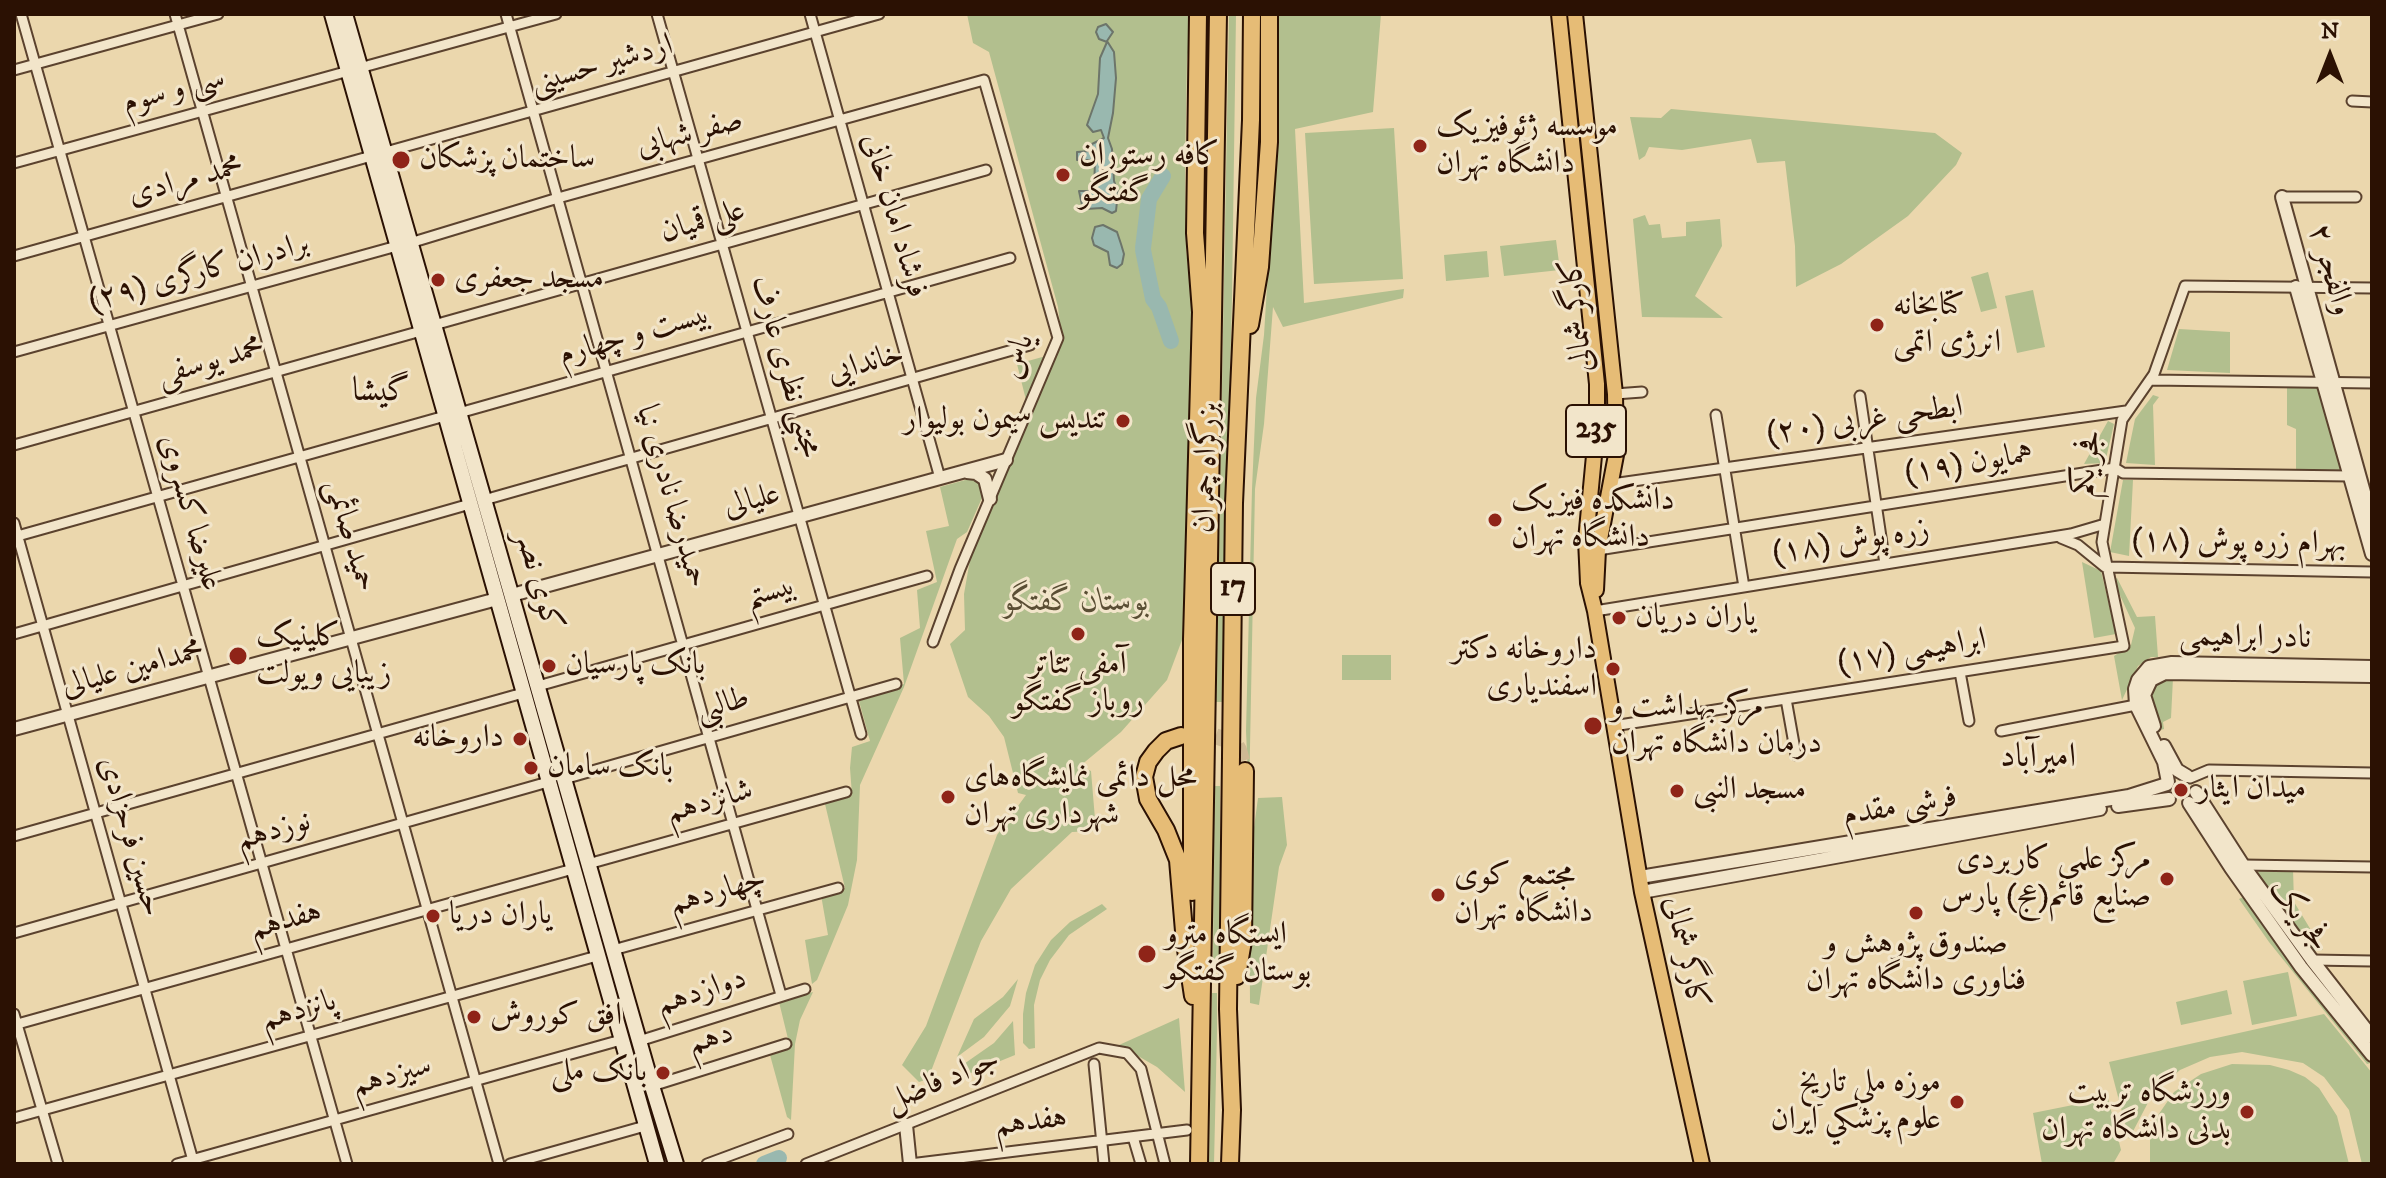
<!DOCTYPE html>
<meta charset="utf-8">
<style>
body{margin:0}
#map{position:relative;width:2386px;height:1178px;overflow:hidden;background:#ebd7ad;font-family:"IM FELL DW Pica",serif}
canvas{display:block}
.frame{position:absolute;inset:0;border:16px solid #2b1103;pointer-events:none}
.north{position:absolute;left:2290px;top:16px;width:80px;height:80px;-webkit-text-stroke:6px #f2e5ca;paint-order:stroke;rotate:0deg;font-size:22px;font-weight:700;line-height:32px;text-align:center;color:#2b1103}
.north::after{content:'';display:block;margin:auto;width:28px;height:36px;background:#2b1103;clip-path:polygon(50% 0,100% 100%,50% 72%,0 100%)}
</style>
<div id="map">
<canvas width="2386" height="1178"></canvas>
<div class="frame"></div>
<div class="north">N</div>
</div>
<script>
const g = document.querySelector('canvas').getContext('2d');
g.lineJoin = 'round';
function paint(path, color) {
  g.fillStyle = color;
  g.fill(path, 'evenodd');
}
function shape(rows) {
  const path = new Path2D();
  for (const r of rows) {
    path.moveTo(r[0], r[1]);
    for (let i = 2; i < r.length; i += 2) path.lineTo(r[i], r[i + 1]);
  }
  return path;
}
function stroke(path, color, width, dash) {
  g.strokeStyle = color;
  g.lineWidth = width;
  g.lineCap = dash ? 'butt' : 'round';
  g.setLineDash(dash || []);
  g.stroke(path);
}
function drawText(font, color, halo, rows, align = 'center') {
  g.font = font + ' "IM FELL DW Pica",Amiri,serif';
  g.lineWidth = 6;
  g.setLineDash([]);
  g.textBaseline = 'middle';
  g.strokeStyle = halo;
  g.fillStyle = color;
  for (const [text, x, y, turn = 0] of rows) {
    g.save();
    g.translate(x, y);
    g.rotate((+turn || 0) * Math.PI / 180);
    g.textAlign = isNaN(turn) ? turn : align;
    if (halo) g.strokeText(text, 0, 0);
    g.fillText(text, 0, 0);
    g.restore();
  }
}
paint(shape([
 [967,14,1193,14,1187,60,1185,167,1186,249,1195,334,1185,632,1167,680,1121,732,1080,766,1091,771,1096,831,1072,832,1011,889,981,941,928,1079,919,1082,902,1065,926,1026,997,835,1026,795,1018,793,1004,737,989,716,968,697,950,644,965,630,964,594,971,554,1062,342,1058,307,989,52,973,43],
 [1205,14,1211,14,1207,264,1202,265],
 [1229,14,1236,14,1232,298,1222,702,1216,702],
 [1278,14,1381,14,1373,112,1295,129,1304,303,1404,289,1403,298,1283,327,1273,307,1264,424,1255,489,1249,799,1246,731,1252,489,1256,398,1264,335,1274,174],
 [1671,109,1935,133,1962,153,1956,165,1908,216,1841,264,1796,287,1795,246,1785,161,1757,163,1751,139,1682,150,1649,147,1645,156,1639,160,1630,117,1661,118],
 [1394,128,1403,279,1314,284,1305,133],
 [1645,215,1649,225,1660,224,1662,238,1686,236,1686,222,1720,219,1722,246,1695,296,1723,318,1642,317,1633,219],
 [1556,240,1560,270,1504,276,1500,246],
 [1487,251,1489,277,1446,281,1444,255],
 [1988,272,1997,308,1981,312,1971,277],
 [2033,290,2045,347,2017,353,2005,296],
 [2179,329,2230,332,2230,373,2167,370],
 [1046,356,1046,359,1026,400,1017,364],
 [2319,387,2344,470,2296,470,2296,429,2287,425,2287,388],
 [2153,395,2159,397,2153,405,2155,465,2126,463,2135,419],
 [2108,421,2114,424,2105,463,2084,464],
 [976,477,985,491,967,532,957,539,904,687,860,785,857,860,848,905,817,980,812,984,805,940,828,935,821,895,845,888,825,804,852,795,850,768,852,747,870,741,859,701,904,684,900,638,920,628,917,590,937,582,926,531,949,526,940,487],
 [2123,480,2133,480,2129,556,2110,552],
 [2082,562,2101,571,2116,634,2094,638],
 [2117,578,2137,617,2155,616,2158,657,2151,657,2138,666,2122,700,2114,656,2131,645,2135,628,2113,580],
 [1342,655,1391,655,1391,680,1342,680],
 [2173,678,2171,718,2163,722,2164,729,2160,730,2155,724,2149,699,2155,684,2162,679],
 [1214,786,1220,786,1220,881,1219,969,1213,970],
 [1282,797,1287,845,1279,867,1259,1005,1250,1003,1249,864,1258,798],
 [2293,869,2294,902,2323,950,2312,951,2257,874,2259,871],
 [2245,896,2371,1063,2367,1064,2269,942,2239,899],
 [1102,904,1107,909,1069,935,1050,960,1040,980,1034,1005,1035,1048,1029,1049,1023,1043,1023,1014,1026,993,1035,965,1051,940,1070,922],
 [2288,972,2297,1016,2252,1025,2243,981],
 [1018,979,1010,1006,984,1037,957,1057,974,1019,1003,997],
 [2227,990,2232,1014,2181,1025,2176,1002],
 [813,992,800,1020,795,1044,791,1120,787,1117,770,1055,790,1047,779,1002],
 [1212,993,1217,993,1217,1031,1214,1164,1209,1164],
 [2324,1014,2372,1073,2372,1164,2362,1164,2349,1110,2324,1077,2303,1063,2242,1052,2210,1057,2180,1070,2153,1093,2129,1139,2109,1062],
 [1179,1018,1185,1092,1157,1067,1119,1045],
 [1013,1021,1015,1055,966,1075,961,1066,994,1043],
 [2232,1064,2270,1065,2289,1070,2305,1077,2319,1088,2337,1116,2349,1164,2150,1164,2150,1135,2154,1121,2174,1092,2201,1074],
 [2108,1098,2121,1150,2113,1164,2042,1164,2033,1113]
]), '#b2bf8e');
const water = shape([
 [1106,24,1113,32,1107,41,1114,52,1116,78,1113,113,1108,138,1112,149,1114,181,1118,192,1116,211,1112,213,1102,208,1086,209,1082,205,1079,191,1094,191,1095,160,1077,160,1077,152,1090,151,1092,144,1104,138,1101,130,1093,132,1087,125,1098,94,1100,58,1107,42,1099,39,1096,32,1098,27,1106,24],
 [1103,225,1117,232,1121,244,1124,254,1122,264,1117,268,1110,265,1108,252,1094,245,1092,238,1095,227,1103,225]
]);
paint(water, '#99b8af');
stroke(water, '#6d756a', 2);
stroke(shape([
 [1143,248,1149,199,1163,176],
 [1143,250,1153,299,1159,307,1171,341],
 [764,1164,779,1158]
]), '#99b8af', 16);
stroke(shape([
 [1192,734,1209,734,1235,743,1239,750,1245,771]
]), '#ceb994', 16, [16, 8]);
const minor = shape([
 [21,14,347,1164],
 [175,14,499,1164],
 [506,14,781,995],
 [657,14,861,734],
 [810,14,940,478],
 [14,70,218,14],
 [2352,101,2372,102],
 [14,163,556,14],
 [2282,197,2356,197],
 [410,243,558,198,984,80,1058,338,960,569,933,642],
 [14,256,879,14],
 [434,325,986,170],
 [14,352,397,246],
 [2151,380,2372,383],
 [1615,394,1642,392],
 [1860,396,1885,564],
 [459,413,1010,258],
 [1716,415,1744,587],
 [14,445,421,331],
 [1612,484,2126,411],
 [484,500,1030,345],
 [14,523,194,1164],
 [14,537,445,416],
 [2061,538,2078,545,2105,567],
 [1598,550,2115,468,2123,473,2350,476],
 [2106,567,2372,572],
 [1595,611,2071,534,2105,524],
 [14,634,470,504],
 [1960,672,1969,721],
 [538,686,927,576],
 [1786,699,1796,755],
 [1613,726,2124,646,2102,542,2122,420,2154,374,2185,286,2372,288],
 [2001,731,2136,705],
 [2190,778,2209,770,2372,773],
 [564,779,896,684],
 [14,836,523,693],
 [588,864,846,792],
 [2243,865,2372,867],
 [14,933,548,782],
 [613,950,838,888],
 [2312,960,2372,961],
 [14,1014,58,1164],
 [14,1025,573,869],
 [639,1041,805,989],
 [1094,1064,1104,1164],
 [652,1086,786,1044],
 [14,1118,597,956],
 [1133,1137,1141,1164],
 [177,1164,621,1040],
 [510,1164,645,1126],
 [707,1164,788,1134],
 [806,1164,1099,1048,1127,1053,1141,1069,1165,1164],
 [910,1164,1187,1130]
]);
const tertiary = shape([
 [2282,197,2372,521],
 [2296,287,2372,554],
 [967,472,976,473,985,479,990,499],
 [512,595,1006,460],
 [2154,726,2144,695,2151,680,2165,673,2372,676],
 [14,729,497,599],
 [2164,746,2177,770,2187,776],
 [2168,782,2164,762,2136,705,2135,689,2138,680,2149,667,2172,663,2372,667],
 [2196,792,2243,865,2312,960,2372,1037],
 [2189,803,2231,868,2301,967,2372,1055],
 [2118,806,2169,799],
 [1640,877,2129,796,2167,784],
 [1642,892,2100,809],
 [906,1125,910,1164]
]);
const secondary = shape([
 [332,14,657,1164],
 [345,14,652,1086,676,1164]
]);
const primary = shape([
 [1559,14,1597,384,1597,424,1586,540,1588,583,1595,611,1642,892,1702,1164],
 [1575,14,1615,394,1616,455,1598,550,1596,590]
]);
const trunk = shape([
 [1250,325,1260,267,1264,211,1269,142,1269,14],
 [1181,736,1166,741,1156,751,1148,762,1144,777,1148,799,1166,830,1178,860,1185,943,1193,996],
 [1192,892,1192,639,1201,312,1195,233,1198,14],
 [1237,976,1243,941,1245,771],
 [1199,1164,1218,14],
 [1230,1164,1232,1110,1228,1009,1234,503,1251,120,1252,14]
]);
stroke(minor, '#5b422e', 13);
stroke(tertiary, '#5b422e', 16);
stroke(secondary, '#2b1103', 18);
stroke(primary, '#2b1103', 18);
stroke(trunk, '#2b1103', 20);
stroke(minor, '#f2e5ca', 9);
stroke(tertiary, '#f2e5ca', 12);
stroke(secondary, '#f2e5ca', 14);
stroke(primary, '#e6bc76', 14);
stroke(trunk, '#e6bc76', 16);
for (const [x, y, r, color] of [
 [1420,146,8,"#8f2418"],
 [401,160,10,"#8f2418"],
 [1063,175,8,"#8f2418"],
 [438,280,8,"#8f2418"],
 [1877,325,8,"#8f2418"],
 [1123,421,8,"#8f2418"],
 [1495,520,8,"#8f2418"],
 [1619,618,8,"#8f2418"],
 [1078,634,8,"#8f2418"],
 [238,656,10,"#8f2418"],
 [549,666,8,"#8f2418"],
 [1613,669,8,"#8f2418"],
 [1593,726,10,"#8f2418"],
 [520,739,8,"#8f2418"],
 [531,768,8,"#8f2418"],
 [2181,790,8,"#8f2418"],
 [1677,791,8,"#8f2418"],
 [948,797,8,"#8f2418"],
 [2167,879,8,"#8f2418"],
 [1438,895,8,"#8f2418"],
 [1916,913,8,"#8f2418"],
 [433,916,8,"#8f2418"],
 [1147,954,10,"#8f2418"],
 [474,1017,8,"#8f2418"],
 [663,1073,8,"#8f2418"],
 [1957,1102,8,"#8f2418"],
 [2247,1112,8,"#8f2418"]
]) {
  const dot = new Path2D();
  dot.arc(x, y, r, 0, 2 * Math.PI);
  g.fillStyle = color;
  g.fill(dot);
  stroke(dot, '#f2e5ca', 3);
}
for (const [x, y, w] of [
 [1596,431,60],
 [1233,589,44]
]) {
  const box = new Path2D();
  box.roundRect(x - w / 2, y - 26, w, 52, 6);
  g.fillStyle = '#f2e5ca';
  g.fill(box);
  stroke(box, '#2b1103', 2);
}
drawText('bold 30px', '#2b1103', null, [
 ["235",1596,431],
 ["17",1233,589]
]);
drawText('32px', '#2b1103', '#f2e5ca', [
 ["اردشیر حسینی",602,66,-16],
 ["سی و سوم",174,92,-15],
 ["صفر شهابی",690,135,-15],
 ["محمد مرادی",186,182,-15],
 ["فرشاد امان خانی",893,216,74],
 ["علی قمیان",703,223,-16],
 ["والفجر ۲",2329,270,74],
 ["برادران کارگری (۲۹)",199,274,-15],
 ["کارگر شمالی",1579,315,-96],
 ["بیست و چهارم",635,336,-16],
 ["یاس",1019,357,-71],
 ["محمد یوسفی",211,363,-16],
 ["خاندایی",866,365,-16],
 ["مجتبی نظری عارف",784,367,74],
 ["ابطحی غربی (۲۰)",1865,422,-8],
 ["فجر یکم",2089,463,-81],
 ["همایون (۱۹)",1969,465,-9],
 ["بزرگراه چمران",1208,468,-88],
 ["حمیدرضا نادری نیا",670,497,74],
 ["علیالی",752,502,-15],
 ["علیرضا کسروی",189,513,74],
 ["حمید صائمی",349,536,74],
 ["زره پوش (۱۸)",1851,543,-9],
 ["بهرام زره پوش (۱۸)",2239,544,1],
 ["کوی نصر",537,581,74],
 ["بیستم",771,593,-16],
 ["نادر ابراهیمی",2245,639,1],
 ["ابراهیمی (۱۷)",1912,653,-9],
 ["محمدامین علیالی",133,670,-15],
 ["طالبی",723,706,-16],
 ["شانزدهم",710,803,-16],
 ["فرشی مقدم",1900,808,-10],
 ["نوزدهم",274,832,-16],
 ["حسین فرحزادی",129,837,74],
 ["چهاردهم",718,893,-16],
 ["فجر یک",2298,916,54],
 ["هفدهم",286,922,-16],
 ["کارگر شمالی",1684,953,78],
 ["دوازدهم",702,993,-18],
 ["پانزدهم",299,1012,-16],
 ["دهم",711,1040,-17],
 ["سیزدهم",392,1077,-16],
 ["جواد فاضل",943,1082,-22],
 ["هفدهم",1031,1123,-7]
]);
drawText('32px', '#2b1103', '#f2e5ca', [
 ["موسسه ژئوفیزیک",1436,128],
 ["دانشگاه تهران",1436,165],
 ["کافه رستوران",1079,157],
 ["گفتگو",1079,194],
 ["ساختمان پزشکان",419,160],
 ["مسجد جعفری",454,280],
 ["کتابخانه",1893,307],
 ["انرژی اتمی",1893,344],
 ["تندیس سیمون بولیوار",1107,421,"right"],
 ["دانشکده فیزیک",1511,502],
 ["دانشگاه تهران",1511,539],
 ["یاران دریان",1635,618],
 ["کلینیک",256,638],
 ["زیبایی ویولت",256,675],
 ["داروخانه دکتر",1597,651,"right"],
 ["اسفندیاری",1597,688,"right"],
 ["بانک پارسیان",565,666],
 ["آمفی تئاتر",1078,666,"center"],
 ["روباز گفتگو",1078,703,"center"],
 ["مرکز بهداشت و",1611,708],
 ["درمان دانشگاه تهران",1611,745],
 ["داروخانه",504,739,"right"],
 ["بانک سامان",547,768],
 ["محل دائمی نمایشگاه‌های",964,779],
 ["شهرداری تهران",964,816],
 ["میدان ایثار",2197,790],
 ["مسجد النبی",1693,791],
 ["مرکز علمی کاربردی",2151,861,"right"],
 ["صنایع قائم(عج) پارس",2151,898,"right"],
 ["مجتمع کوی",1454,877],
 ["دانشگاه تهران",1454,914],
 ["یاران دریا",449,916],
 ["ایستگاه مترو",1165,936],
 ["بوستان گفتگو",1165,973],
 ["صندوق پژوهش و",1916,945,"center"],
 ["فناوری دانشگاه تهران",1916,982,"center"],
 ["افق کوروش",490,1017],
 ["بانک ملی",647,1073,"right"],
 ["موزه ملي تاريخ",1941,1084,"right"],
 ["علوم پزشكي ايران",1941,1121,"right"],
 ["ورزشگاه تربیت",2231,1094,"right"],
 ["بدنی دانشگاه تهران",2231,1131,"right"]
], 'left');
drawText('italic 32px', '#5a4e34', '#f2e5ca', [
 ["بوستان گفتگو",1076,603]
]);
drawText('34px', '#2b1103', '#f2e5ca', [
 ["گیشا",381,393],
 ["امیرآباد",2038,759]
]);
</script>
